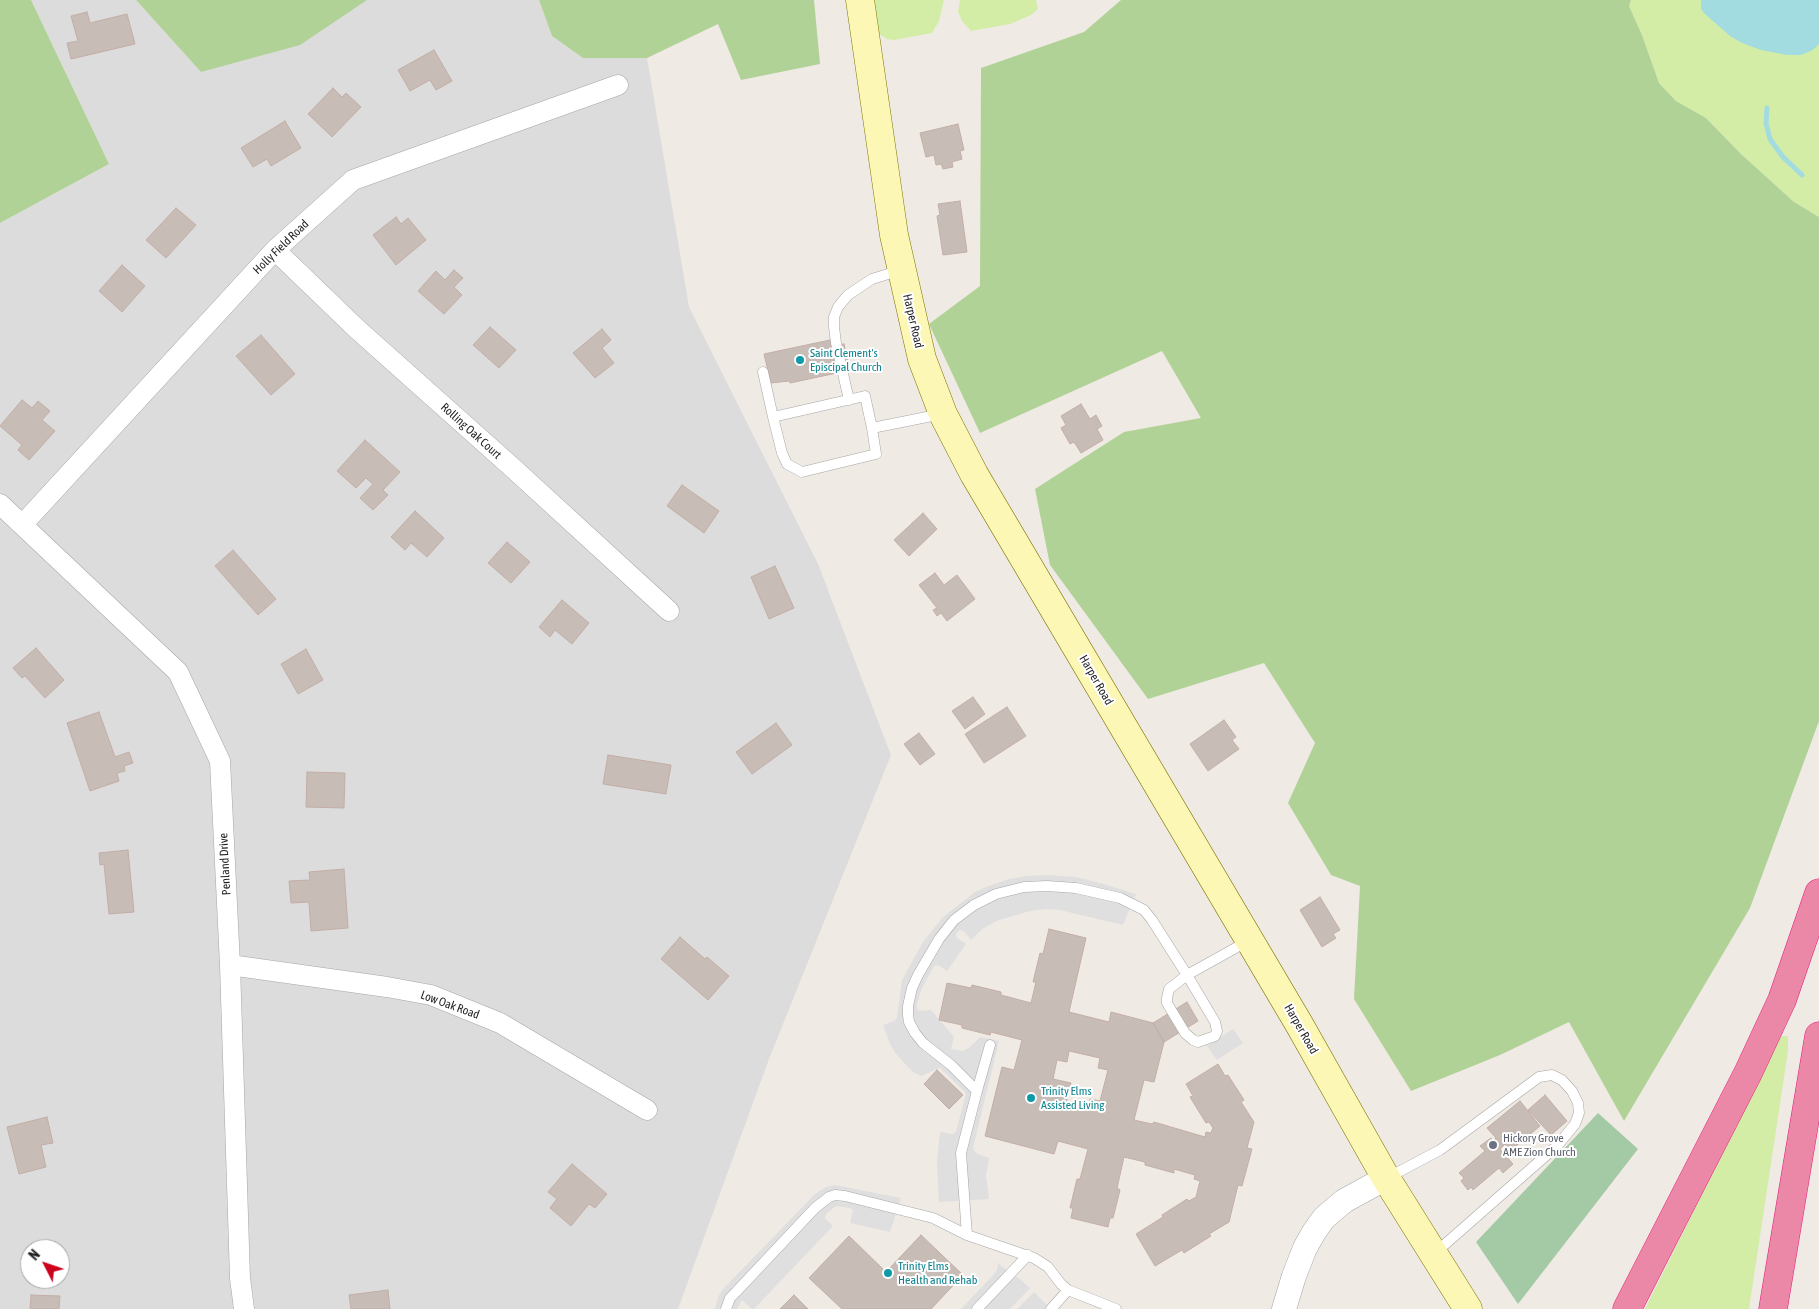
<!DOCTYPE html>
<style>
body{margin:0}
#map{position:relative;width:1819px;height:1309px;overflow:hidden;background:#f0eae4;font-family:"Asap Condensed",sans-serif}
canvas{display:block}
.north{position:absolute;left:20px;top:1239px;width:50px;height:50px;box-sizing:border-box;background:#fff;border:1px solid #a5a5a5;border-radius:50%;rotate:311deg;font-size:14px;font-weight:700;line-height:20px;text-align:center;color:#1f1f1f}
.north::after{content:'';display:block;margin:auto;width:18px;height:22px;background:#cd001d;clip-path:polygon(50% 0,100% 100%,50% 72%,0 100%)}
</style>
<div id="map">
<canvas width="1819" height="1309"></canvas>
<div class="north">N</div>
</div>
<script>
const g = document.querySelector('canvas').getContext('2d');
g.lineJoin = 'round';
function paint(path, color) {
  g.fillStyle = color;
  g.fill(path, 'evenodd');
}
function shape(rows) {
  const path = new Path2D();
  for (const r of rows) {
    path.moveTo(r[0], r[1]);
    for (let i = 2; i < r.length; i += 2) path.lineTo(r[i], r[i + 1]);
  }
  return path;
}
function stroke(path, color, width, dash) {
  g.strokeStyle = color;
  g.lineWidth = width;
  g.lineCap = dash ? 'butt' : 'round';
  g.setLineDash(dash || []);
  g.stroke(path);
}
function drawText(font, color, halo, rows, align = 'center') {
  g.font = font + ' "Asap Condensed",sans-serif';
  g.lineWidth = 4;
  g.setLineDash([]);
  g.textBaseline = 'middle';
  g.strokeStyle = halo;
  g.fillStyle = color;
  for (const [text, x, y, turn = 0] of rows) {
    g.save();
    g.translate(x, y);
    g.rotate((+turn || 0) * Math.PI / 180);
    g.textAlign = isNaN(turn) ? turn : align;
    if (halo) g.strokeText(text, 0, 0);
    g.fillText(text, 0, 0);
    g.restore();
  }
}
paint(shape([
 [31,0,136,0,201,72,365,0,539,0,552,36,583,58,647,58,689,307,818,564,891,755,769,1059,678,1309,0,1309,0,223,109,164],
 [30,1249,60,1249,60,1279,30,1279]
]), '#dddcdc');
paint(shape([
 [872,0,944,0,939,21,932,33,894,40,887,39,877,33],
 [960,0,1036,0,1038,9,1031,15,1010,24,971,31,962,21,958,12],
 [1631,0,1819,0,1819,217,1794,202,1741,154,1706,118,1676,101,1659,83,1642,35,1629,6],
 [1781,1036,1788,1036,1788,1051,1749,1309,1645,1309]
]), '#d3eda7');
paint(shape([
 [0,0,31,0,109,164,0,223],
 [136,0,367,0,300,45,201,72],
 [539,0,814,0,820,64,741,80,718,24,647,58,583,58,552,36],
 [1121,0,1631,0,1629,6,1642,35,1659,83,1676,101,1706,118,1741,154,1794,202,1819,217,1819,721,1750,908,1624,1121,1569,1022,1500,1055,1411,1091,1354,999,1360,886,1331,875,1288,803,1315,743,1264,663,1148,699,1050,565,1035,489,1124,432,1201,418,1162,351,980,433,929,324,980,286,981,68,1084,32]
]), '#b0d297');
paint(shape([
 [1598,1113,1638,1149,1518,1304,1476,1242]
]), '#a4caa5');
paint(shape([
 [1049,875,1076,877,1100,883,1136,894,1123,925,1060,910,1046,909,1030,911,999,920,982,929,971,940,964,931,960,930,956,934,956,937,966,944,947,971,938,965,934,966,922,988,917,1004,917,1009,920,1011,931,1010,954,1037,951,1049,963,1051,970,1047,980,1037,999,1041,973,1148,974,1151,978,1154,989,1158,986,1176,989,1199,939,1202,937,1162,940,1132,953,1134,956,1132,966,1093,940,1068,921,1076,913,1072,896,1054,890,1044,883,1025,894,1021,897,1018,902,980,923,942,943,917,975,892,986,887,1009,879,1027,876],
 [1233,1029,1243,1043,1217,1060,1207,1046],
 [835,1185,901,1198,890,1232,850,1223,853,1210,850,1208,836,1206,826,1214,825,1218,833,1226,754,1309,752,1309,743,1301,741,1301,737,1309,715,1309,719,1295,724,1288,815,1194,826,1187],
 [996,1262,1021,1280,1030,1288,1010,1309,961,1309,996,1272,998,1266],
 [1034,1292,1051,1309,1017,1309]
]), '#dfdfdf');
paint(shape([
 [1701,0,1819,0,1819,44,1813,50,1801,55,1787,55,1761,50,1742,43,1730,36,1705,14,1701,9]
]), '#a2dbe0');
stroke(shape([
 [1767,108,1766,123,1770,139,1783,157,1802,175]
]), '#a2dbe0', 5);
const building = shape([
 [87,12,90,23,127,14,135,44,71,59,67,43,78,41,71,16,87,12],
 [434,50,452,81,436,90,430,80,410,91,398,70,434,50],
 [333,88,342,97,346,93,361,107,332,137,308,114,333,88],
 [285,121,301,148,271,166,267,159,253,167,241,148,285,121],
 [958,124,964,150,960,151,962,159,952,162,953,167,943,169,941,164,936,165,934,155,926,157,920,133,958,124],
 [960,201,967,252,943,255,937,216,940,215,938,204,960,201],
 [176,208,196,225,166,258,146,240,176,208],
 [396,217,401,224,408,218,426,240,396,265,373,235,396,217],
 [122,265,145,286,122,312,99,291,122,265],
 [454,270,463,278,454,287,462,295,444,314,418,291,436,271,445,280,454,270],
 [490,327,516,350,499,368,473,345,490,327],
 [602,329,611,340,602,348,614,363,595,378,573,353,602,329],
 [261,335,295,374,271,395,236,356,261,335],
 [830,340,837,373,790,383,789,381,771,383,764,354,830,340],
 [844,344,848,363,835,366,831,347,844,344],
 [22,400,32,408,38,401,50,411,42,420,55,431,29,460,18,450,22,445,0,426,22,400],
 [1081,404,1090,419,1096,415,1102,426,1097,429,1103,440,1081,453,1074,442,1070,444,1061,428,1066,425,1061,416,1081,404],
 [365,440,400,472,383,490,388,495,373,510,360,498,373,484,366,478,356,488,337,471,365,440],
 [682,485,719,511,704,533,667,506,682,485],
 [415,511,444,538,427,557,411,543,405,550,391,537,415,511],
 [923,513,937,529,909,556,894,540,923,513],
 [507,542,530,562,511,583,488,563,507,542],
 [233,550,276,599,258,615,215,566,233,550],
 [775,566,794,608,769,619,751,577,775,566],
 [935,573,944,585,957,575,975,599,947,621,941,613,937,616,933,610,937,608,919,585,935,573],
 [562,600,589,623,572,644,555,630,550,637,539,627,562,600],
 [36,648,64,680,45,698,25,676,22,678,13,668,36,648],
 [306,649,323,680,298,694,281,664,306,649],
 [973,697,985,714,965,729,952,711,973,697],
 [1007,707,1026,736,984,763,965,734,1007,707],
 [99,712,115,757,129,752,133,763,124,766,125,771,117,773,119,781,90,791,67,723,99,712],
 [1224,720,1236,737,1232,740,1239,749,1208,771,1190,744,1224,720],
 [776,723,792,745,752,774,736,752,776,723],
 [919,733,935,754,920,765,904,744,919,733],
 [608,755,671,765,666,794,603,784,608,755],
 [307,772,345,773,344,808,306,807,307,772],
 [128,850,134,912,109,914,104,864,100,865,99,853,128,850],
 [344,869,348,928,311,931,309,902,291,903,289,881,310,880,309,872,344,869],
 [1320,897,1340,930,1333,934,1336,938,1322,947,1300,910,1320,897],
 [1049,929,1086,938,1069,1012,1109,1022,1111,1012,1153,1023,1164,1042,1154,1082,1144,1080,1134,1120,1152,1124,1154,1122,1205,1137,1206,1132,1211,1133,1213,1128,1209,1122,1206,1123,1190,1097,1193,1096,1186,1084,1218,1064,1225,1076,1228,1075,1244,1100,1241,1102,1254,1122,1247,1148,1252,1149,1242,1186,1238,1185,1229,1222,1209,1234,1211,1236,1184,1253,1182,1250,1155,1266,1136,1234,1163,1217,1162,1215,1187,1199,1189,1201,1196,1197,1200,1181,1194,1179,1195,1175,1174,1169,1174,1173,1145,1165,1145,1162,1124,1157,1117,1188,1120,1190,1113,1218,1110,1218,1108,1227,1071,1218,1073,1208,1070,1208,1077,1179,1080,1179,1088,1149,1058,1141,1054,1154,985,1136,1002,1067,1014,1070,1022,1040,991,1032,990,1035,962,1028,962,1025,939,1020,947,983,971,988,972,985,1001,992,1001,995,1031,1003,1036,982,1033,982,1040,953,1043,954,1049,929],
 [1069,1051,1100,1058,1098,1068,1108,1070,1100,1101,1090,1099,1087,1109,1066,1103,1071,1083,1053,1079,1057,1060,1067,1062,1069,1051],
 [680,937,705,959,707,957,729,976,708,1000,661,959,680,937],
 [1187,1002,1198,1021,1164,1042,1153,1023,1187,1002],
 [937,1070,963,1095,949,1109,924,1084,937,1070],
 [1545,1095,1567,1121,1551,1135,1528,1110,1545,1095],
 [1520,1101,1540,1126,1510,1151,1505,1144,1500,1149,1513,1164,1503,1173,1499,1168,1473,1190,1471,1187,1468,1190,1461,1181,1464,1178,1459,1173,1485,1151,1480,1146,1491,1138,1493,1141,1496,1138,1487,1128,1520,1101],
 [47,1117,53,1143,41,1145,46,1167,19,1174,7,1127,47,1117],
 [572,1164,607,1194,595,1208,589,1204,571,1226,550,1208,557,1199,548,1192,572,1164],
 [921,1235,963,1275,931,1309,842,1309,809,1278,849,1236,886,1272,921,1235],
 [388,1290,390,1309,351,1309,349,1295,388,1290],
 [31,1295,60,1296,59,1309,30,1309,31,1295],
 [794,1295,808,1309,780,1309,794,1295]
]);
paint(building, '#c8bcb7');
stroke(building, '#c3aea6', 1);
const service = shape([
 [763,372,773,417],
 [849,400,836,343,834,327,834,317,838,307,848,295,872,279,901,270],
 [872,428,865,396,773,417,782,453,787,464,802,472,876,454,872,428,942,414],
 [977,1091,990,1045],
 [1387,1178,1440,1150,1539,1077,1552,1075,1562,1080,1572,1091,1578,1103,1579,1113,1575,1124,1558,1145,1435,1253],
 [726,1309,730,1298,736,1292,815,1208,829,1197,835,1195,845,1196,933,1218,967,1235],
 [977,1309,1028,1255],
 [1051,1309,1068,1290],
 [1116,1309,1068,1290,1061,1284,1048,1267,1034,1258,967,1235,961,1153,977,1091,951,1065,923,1043,915,1033,909,1022,908,1015,908,1006,912,988,918,975,939,939,954,920,974,905,996,894,1024,887,1047,886,1076,888,1120,898,1144,910,1152,920,1187,975,1215,1022,1217,1031,1215,1036,1198,1042,1193,1040,1185,1033,1167,1003,1167,998,1169,989,1187,975,1248,941]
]);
const minor = shape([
 [275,250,357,329,514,469,669,611],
 [0,504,178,672,220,761,230,965,240,1278,244,1309],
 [22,525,275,250,353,180,618,85],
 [230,965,387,987,431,995,500,1023,647,1110]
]);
const tertiary = shape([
 [1284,1309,1294,1276,1305,1248,1314,1232,1324,1218,1344,1201,1386,1178]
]);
const secondary = shape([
 [860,0,894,235,922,359,943,414,974,474,1299,1024,1386,1178,1468,1309]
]);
const motorway = shape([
 [1627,1309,1748,1073,1782,1000,1819,893],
 [1773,1309,1819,1036]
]);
stroke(service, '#a6a6a6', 11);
stroke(minor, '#a6a6a6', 21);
stroke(tertiary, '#a6a6a6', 25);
stroke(secondary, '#7b7700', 29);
stroke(motorway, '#e41b7c', 29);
stroke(service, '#fff', 10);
stroke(minor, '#fff', 20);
stroke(tertiary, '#fff', 24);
stroke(secondary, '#fdf7b5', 28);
stroke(motorway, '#eb88a8', 28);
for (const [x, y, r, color] of [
 [800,360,5,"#0f9aa8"],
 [1031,1098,5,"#0f9aa8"],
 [1493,1145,5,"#6b7280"],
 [888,1273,5,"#0f9aa8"]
]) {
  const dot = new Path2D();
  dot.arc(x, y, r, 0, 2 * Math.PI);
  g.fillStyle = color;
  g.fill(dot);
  stroke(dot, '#fff', 2);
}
drawText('12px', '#1f1f1f', '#fff', [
 ["Holly Field Road",281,247,-44],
 ["Harper Road",913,321,77],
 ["Rolling Oak Court",471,431,42],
 ["Harper Road",1096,680,60],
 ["Penland Drive",225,864,-93],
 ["Low Oak Road",450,1005,20],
 ["Harper Road",1301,1029,60]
]);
drawText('12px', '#0d838f', '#fff', [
 ["Saint Clement's",810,353],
 ["Episcipal Church",810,367],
 ["Trinity Elms",1041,1091],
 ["Assisted Living",1041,1105],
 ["Trinity Elms",898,1266],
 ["Health and Rehab",898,1280]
], 'left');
drawText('12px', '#5b616d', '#fff', [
 ["Hickory Grove",1503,1138],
 ["AME Zion Church",1503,1152]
], 'left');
</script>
